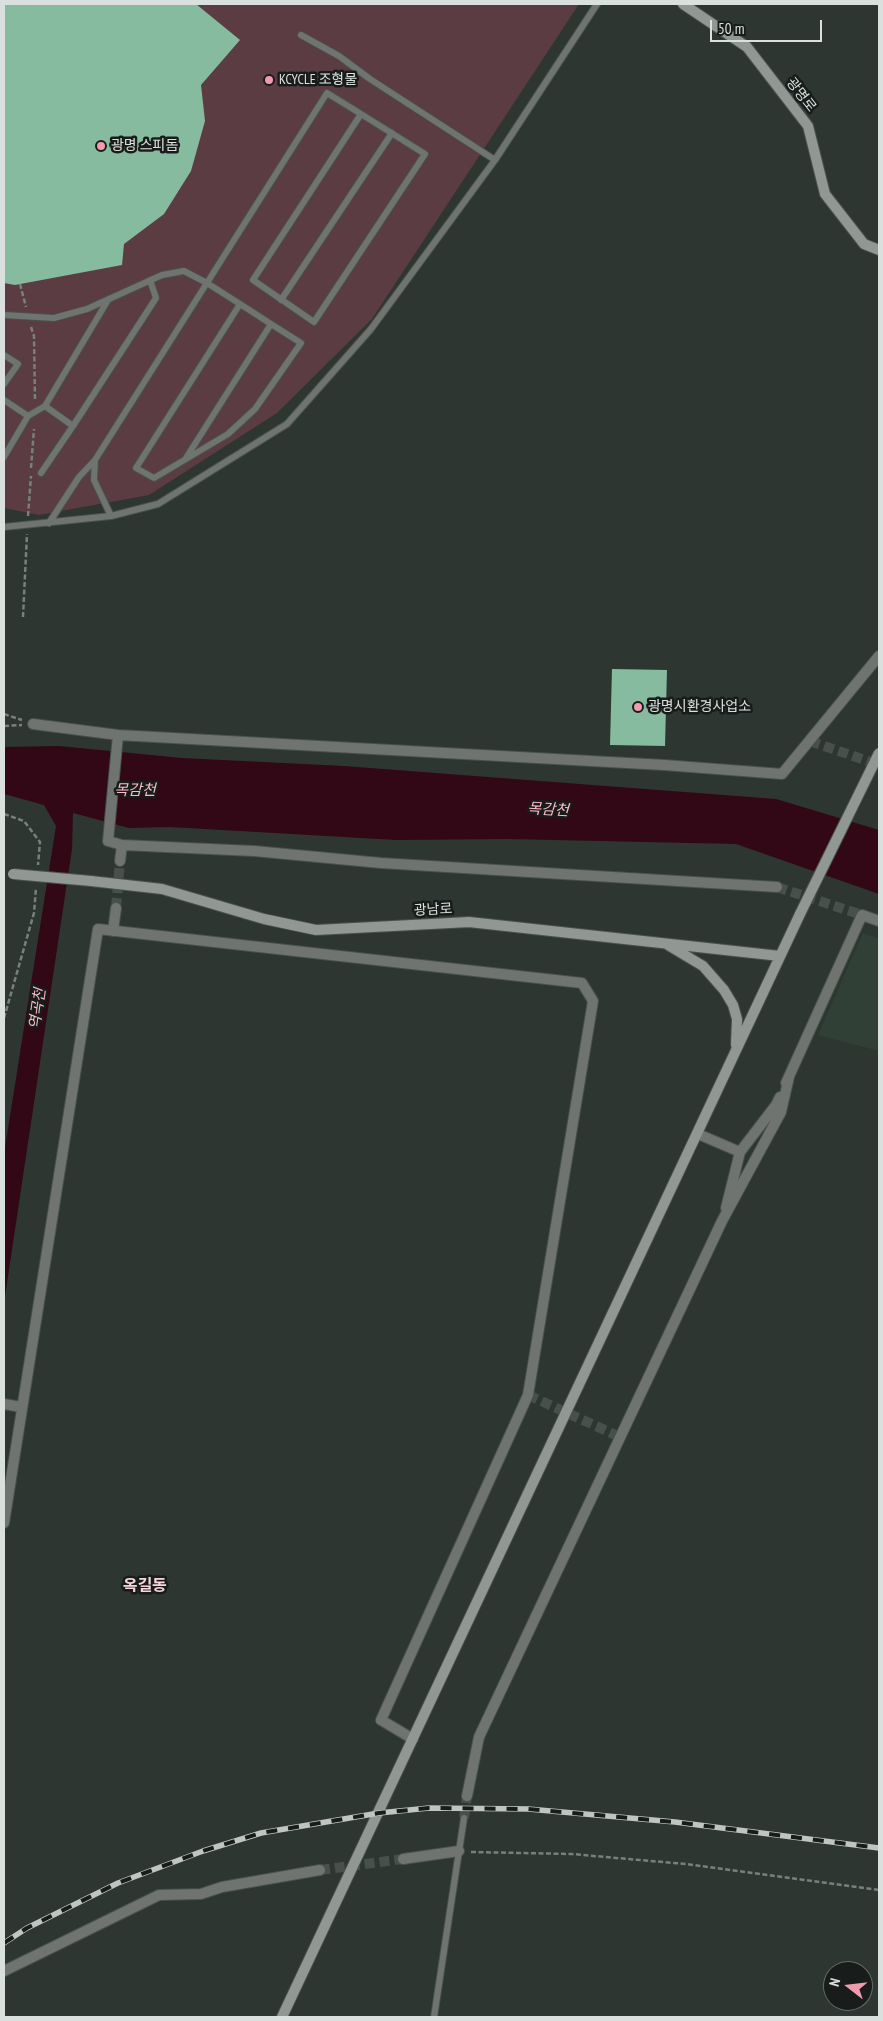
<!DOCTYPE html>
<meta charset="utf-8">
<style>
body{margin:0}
#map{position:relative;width:883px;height:2021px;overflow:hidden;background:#2d3631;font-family:"PT Sans Narrow",sans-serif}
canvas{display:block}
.frame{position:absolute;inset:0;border:5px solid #dae0dd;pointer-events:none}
.north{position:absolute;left:823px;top:1961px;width:50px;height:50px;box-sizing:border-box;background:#181c1a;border:1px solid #666a68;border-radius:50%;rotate:286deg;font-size:14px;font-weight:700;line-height:20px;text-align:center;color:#dae0dd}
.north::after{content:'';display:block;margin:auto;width:18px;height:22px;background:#f29aae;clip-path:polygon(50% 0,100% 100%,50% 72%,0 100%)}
.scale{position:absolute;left:710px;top:20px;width:112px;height:22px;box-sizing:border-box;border:2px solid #dae0dd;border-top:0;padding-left:6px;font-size:15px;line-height:18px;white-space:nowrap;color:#dae0dd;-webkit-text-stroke:4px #181c1a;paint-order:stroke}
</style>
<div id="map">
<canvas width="883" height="2021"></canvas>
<div class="frame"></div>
<div class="north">N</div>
<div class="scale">50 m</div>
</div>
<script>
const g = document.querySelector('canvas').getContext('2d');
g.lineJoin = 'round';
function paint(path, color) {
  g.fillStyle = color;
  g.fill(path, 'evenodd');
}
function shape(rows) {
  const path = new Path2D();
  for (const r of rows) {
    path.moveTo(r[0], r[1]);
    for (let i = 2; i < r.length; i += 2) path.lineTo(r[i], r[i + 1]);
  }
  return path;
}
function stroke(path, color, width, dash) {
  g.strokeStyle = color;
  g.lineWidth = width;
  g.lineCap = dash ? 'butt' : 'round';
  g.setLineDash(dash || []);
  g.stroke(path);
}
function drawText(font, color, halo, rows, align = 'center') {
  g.font = font + ' "PT Sans Narrow","Noto Sans KR",sans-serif';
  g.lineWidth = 5;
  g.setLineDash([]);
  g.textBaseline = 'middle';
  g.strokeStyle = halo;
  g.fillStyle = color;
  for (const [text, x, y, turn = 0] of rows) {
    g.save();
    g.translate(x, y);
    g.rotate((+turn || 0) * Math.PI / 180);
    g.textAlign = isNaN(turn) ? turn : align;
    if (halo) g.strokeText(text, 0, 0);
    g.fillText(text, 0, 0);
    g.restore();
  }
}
paint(shape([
 [863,933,879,939,879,1051,818,1035]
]), '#304037');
paint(shape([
 [4,4,579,4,372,319,277,413,149,495,39,515,4,508]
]), '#5a3c42');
paint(shape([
 [59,746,182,758,344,766,776,799,879,830,879,894,736,844,508,839,396,840,170,827,129,828,73,813,72,849,4,1303,4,1154,56,826,44,805,4,794,4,747]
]), '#320816');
paint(shape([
 [4,4,196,4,240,40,201,85,205,121,191,171,164,214,124,244,122,265,15,285,4,283],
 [612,669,667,670,665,746,610,745]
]), '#86bb9f');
stroke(shape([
 [810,741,879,765],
 [777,887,862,915],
 [116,908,120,861],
 [528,1395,620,1437],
 [464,1818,467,1796],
 [320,1870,403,1859]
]), '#47504b', 10, [10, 5]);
const lane = shape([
 [301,35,339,56,370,79,495,160],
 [281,300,392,133],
 [4,315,54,318,87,309,162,275,184,271,207,283,240,304,271,324,301,343,255,409,228,434,154,478,136,468,240,304],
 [4,355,18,364,4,384],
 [4,400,28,416],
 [45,406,108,300],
 [4,457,28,416,45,406,73,426,156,298,150,280],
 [186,458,271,324],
 [95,460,327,93,361,114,425,154,314,322,253,280,361,114],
 [41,473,73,426],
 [49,523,79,477,95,460,94,480,111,516],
 [4,527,111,516,158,504,287,424,371,329,495,160,597,4],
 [434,2017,464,1818]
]);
const street = shape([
 [33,724,118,735,664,765,782,774,879,656],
 [118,735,108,841,122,845,120,861],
 [122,845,254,851,381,863,777,887],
 [113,931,116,908],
 [786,1083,862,915,879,921],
 [698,1134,740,1152,776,1105,780,1097],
 [726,1208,740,1152],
 [4,1404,21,1407],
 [4,1523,98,929,582,983,593,1001,528,1395,381,1720,413,1739],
 [467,1796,479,1737,722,1221,781,1112,789,1077],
 [403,1859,459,1851],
 [4,1971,159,1895,201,1894,222,1887,320,1870]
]);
const secondary = shape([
 [683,4,747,47,808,126,825,194,864,244,879,250],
 [91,881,162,889,264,919,316,930,469,922,780,956],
 [668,945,703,966,724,990,733,1005,737,1019,736,1045],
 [282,2017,800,914]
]);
stroke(lane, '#49514d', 8);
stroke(street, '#49514d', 12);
stroke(secondary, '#49514d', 12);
stroke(shape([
 [20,284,26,307],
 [31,327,34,336,35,401],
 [31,468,34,429],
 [28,516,31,476],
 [23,617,27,534],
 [4,714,22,720],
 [4,726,22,725],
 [4,814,24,821,40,842,38,865],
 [4,1018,34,913,36,888],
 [471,1852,572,1854,628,1859,686,1864,879,1890]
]), '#78807c', 2.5, [5, 2.5]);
stroke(lane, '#6f7471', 6);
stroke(street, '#6f7471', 10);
stroke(secondary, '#919793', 10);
const rail = shape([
 [4,1943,27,1928,118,1883,203,1851,261,1833,379,1813,429,1808,528,1809,675,1822,879,1848]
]);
stroke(rail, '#bfc6c2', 5.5);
stroke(rail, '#181c1a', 4, [11]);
const secondaryBridge = shape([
 [13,874,91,881],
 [800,914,879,753]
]);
stroke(secondaryBridge, '#49514d', 12, []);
stroke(secondaryBridge, '#919793', 10);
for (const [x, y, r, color] of [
 [269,80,5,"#f29aae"],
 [101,146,5,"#f29aae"],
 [638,707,5,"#f29aae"]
]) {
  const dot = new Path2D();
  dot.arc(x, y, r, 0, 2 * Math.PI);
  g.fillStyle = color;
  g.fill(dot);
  stroke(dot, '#181c1a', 2);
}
drawText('14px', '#dae0dd', '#181c1a', [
 ["KCYCLE 조형물",279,80],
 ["광명 스피돔",111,146],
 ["광명시환경사업소",648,707]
], 'left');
drawText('14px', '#dae0dd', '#181c1a', [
 ["광명로",801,95,52],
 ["광남로",433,910,-3]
]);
drawText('italic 15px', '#fdbac8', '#181c1a', [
 ["목감천",135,791],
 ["목감천",548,810,3],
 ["역곡천",38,1009,-82]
]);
drawText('bold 16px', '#f8d5dc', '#181c1a', [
 ["옥길동",145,1586]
]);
</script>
